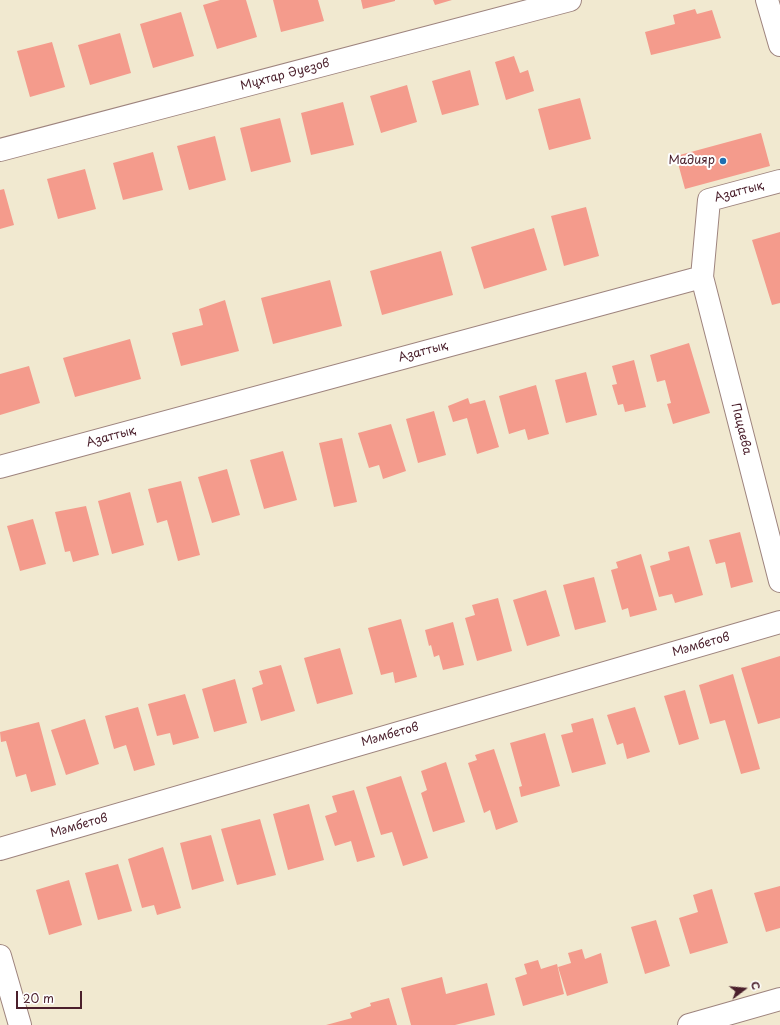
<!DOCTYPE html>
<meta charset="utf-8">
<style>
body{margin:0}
#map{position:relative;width:780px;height:1025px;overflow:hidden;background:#f1e9d0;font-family:"Playpen Sans",sans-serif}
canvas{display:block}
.north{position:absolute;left:724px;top:969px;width:40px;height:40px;-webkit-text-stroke:3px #fff;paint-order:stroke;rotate:74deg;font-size:11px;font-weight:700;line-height:16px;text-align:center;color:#4a1f2b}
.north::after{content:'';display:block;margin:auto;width:14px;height:18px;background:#4a1f2b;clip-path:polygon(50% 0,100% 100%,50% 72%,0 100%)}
.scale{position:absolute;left:16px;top:991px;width:66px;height:18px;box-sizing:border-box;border:2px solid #4a1f2b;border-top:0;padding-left:5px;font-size:12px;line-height:14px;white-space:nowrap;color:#4a1f2b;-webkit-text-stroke:3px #fff;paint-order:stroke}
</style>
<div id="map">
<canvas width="780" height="1025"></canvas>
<div class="north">С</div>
<div class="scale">20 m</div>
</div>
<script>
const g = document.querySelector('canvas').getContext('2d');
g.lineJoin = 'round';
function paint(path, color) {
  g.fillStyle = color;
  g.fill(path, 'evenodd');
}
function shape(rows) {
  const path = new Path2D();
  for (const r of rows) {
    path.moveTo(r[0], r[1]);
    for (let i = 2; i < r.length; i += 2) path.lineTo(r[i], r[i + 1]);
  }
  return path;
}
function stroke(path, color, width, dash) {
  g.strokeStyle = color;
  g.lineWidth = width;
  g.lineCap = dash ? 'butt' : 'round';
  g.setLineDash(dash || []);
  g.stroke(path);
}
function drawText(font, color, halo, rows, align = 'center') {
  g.font = font + ' "Playpen Sans",sans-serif';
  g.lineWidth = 4;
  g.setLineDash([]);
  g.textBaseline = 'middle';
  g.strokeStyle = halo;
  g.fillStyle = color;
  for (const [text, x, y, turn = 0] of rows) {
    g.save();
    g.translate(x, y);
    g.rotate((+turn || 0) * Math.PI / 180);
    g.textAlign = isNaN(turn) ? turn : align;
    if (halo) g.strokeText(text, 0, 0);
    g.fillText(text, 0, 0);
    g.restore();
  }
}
paint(shape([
 [220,0,246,0,257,37,217,49,203,5],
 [273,0,318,0,324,21,281,32],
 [361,0,395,0,395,1,363,9],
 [433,0,452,0,435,5],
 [695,9,697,14,712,10,721,38,651,55,645,32,675,24,673,15],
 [181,12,194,56,153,68,140,24],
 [120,33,131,73,90,85,78,45],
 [52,42,65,87,30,97,17,51],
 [514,56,520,73,528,70,534,91,506,100,495,62],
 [470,70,479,105,442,115,432,81],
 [407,85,417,122,381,133,370,96],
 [580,98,591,139,549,150,538,109],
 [343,102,354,145,311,155,301,113],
 [280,118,291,162,251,172,240,128],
 [761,133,770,166,685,189,676,156],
 [215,136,226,180,189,190,177,146],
 [153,152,163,190,123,200,113,163],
 [85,169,96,209,58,219,47,179],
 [4,189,14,225,0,229,0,190],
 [586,207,599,256,564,266,551,216],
 [534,228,547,270,484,289,471,247],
 [780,232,780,303,772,305,752,240],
 [441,251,453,295,382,315,370,271],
 [330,280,342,326,273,344,261,298],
 [225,300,239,351,181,366,172,333,203,325,199,309],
 [130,339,141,379,75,397,63,358],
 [689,343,710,413,673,424,667,404,671,403,665,380,657,382,650,355],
 [634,360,646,407,625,412,623,404,618,405,612,385,617,384,612,366],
 [29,366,40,403,0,415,0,374],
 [586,372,597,415,566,423,555,380],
 [536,385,549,434,528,440,525,429,509,434,499,396],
 [468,398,470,404,485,400,499,447,477,454,467,418,453,422,448,406],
 [434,411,446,455,418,463,406,419],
 [391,424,406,471,383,479,379,465,369,468,358,433],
 [342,438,357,502,334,507,319,443],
 [283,451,297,500,264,509,250,460],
 [227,469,240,515,212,523,198,477],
 [181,481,200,555,178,561,167,520,157,523,148,489],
 [130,492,144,545,112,554,98,501],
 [86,506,99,555,73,562,70,551,65,552,55,512],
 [33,519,46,564,20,571,7,526],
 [740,532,753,582,731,588,725,562,716,564,709,540],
 [689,546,703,595,675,603,672,594,659,597,650,566,670,560,668,552],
 [641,554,657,610,630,617,628,608,622,610,611,570,618,568,616,562],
 [594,577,606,622,575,630,563,585],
 [546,590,560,636,527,646,513,600],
 [498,598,512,651,477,661,465,618,475,615,472,605],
 [401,619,417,677,395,683,393,672,381,675,368,628],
 [453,622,464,665,443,670,439,655,434,657,431,645,429,646,425,630],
 [340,648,353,694,317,704,304,658],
 [780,656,780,718,758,724,741,668],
 [281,665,295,711,261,721,252,688,263,684,259,671],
 [733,674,760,769,741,774,725,720,710,724,699,685],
 [235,679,247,723,214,732,202,689],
 [685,690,699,739,679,745,664,696],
 [185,694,199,738,173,745,170,733,157,736,148,704],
 [138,707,155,765,134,771,126,745,114,749,105,716],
 [635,707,650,752,627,759,623,743,617,745,607,715],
 [593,718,606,764,572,773,561,735,573,732,571,724],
 [85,719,99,764,66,775,51,730],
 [39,722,56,785,31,792,26,774,16,777,6,741,1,742,0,732],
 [545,733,560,786,521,797,519,787,522,786,510,743],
 [494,749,518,822,496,830,490,810,484,813,468,763,477,760,475,755],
 [446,762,465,822,433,832,421,793,427,790,421,771],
 [401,776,428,858,403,866,392,832,381,835,366,787],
 [354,790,375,857,357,862,351,841,335,846,325,816,337,812,332,796],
 [309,804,324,860,288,870,273,814],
 [260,819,276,875,237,885,221,829],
 [211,835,224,881,192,890,180,843],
 [163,847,181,908,157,915,154,905,142,908,128,859],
 [118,864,132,911,98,920,85,873],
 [69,880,82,925,49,935,36,890],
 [780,886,780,928,766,932,754,893],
 [712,889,728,943,690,954,679,918,698,912,693,895],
 [656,920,670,966,645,974,631,927],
 [582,949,585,959,601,953,608,983,567,996,558,967,571,963,568,953],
 [538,960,541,969,557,964,564,994,523,1006,515,978,527,974,524,964],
 [442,977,446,994,487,983,495,1015,455,1025,411,1025,401,988],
 [389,998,397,1025,326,1025,352,1018,350,1013,371,1006,370,1003]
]), '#f49b8c');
const street = shape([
 [767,0,780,45],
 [0,150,570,0],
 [702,277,780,581],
 [0,467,702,277,709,200,780,181],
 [0,849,780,622],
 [0,956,20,1025],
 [689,1025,780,999]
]);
stroke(street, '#9e847e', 24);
stroke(street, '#fff', 22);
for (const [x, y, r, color] of [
 [723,161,4,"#1f6fb2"]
]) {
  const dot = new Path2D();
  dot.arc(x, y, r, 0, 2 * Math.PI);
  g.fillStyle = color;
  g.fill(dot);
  stroke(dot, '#fff', 1.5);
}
drawText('12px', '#4a1f2b', '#fff', [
 ["Мұхтар Әуезов",285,75,-15],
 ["Азаттық",739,192,-15],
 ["Азаттық",423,352,-15],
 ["Пацаева",741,429,76],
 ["Азаттық",111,437,-15],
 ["Мәмбетов",701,645,-16],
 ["Мәмбетов",390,735,-16],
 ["Мәмбетов",79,826,-16]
]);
drawText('12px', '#4a1f2b', '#fff', [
 ["Мадияр",715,161]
], 'right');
</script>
